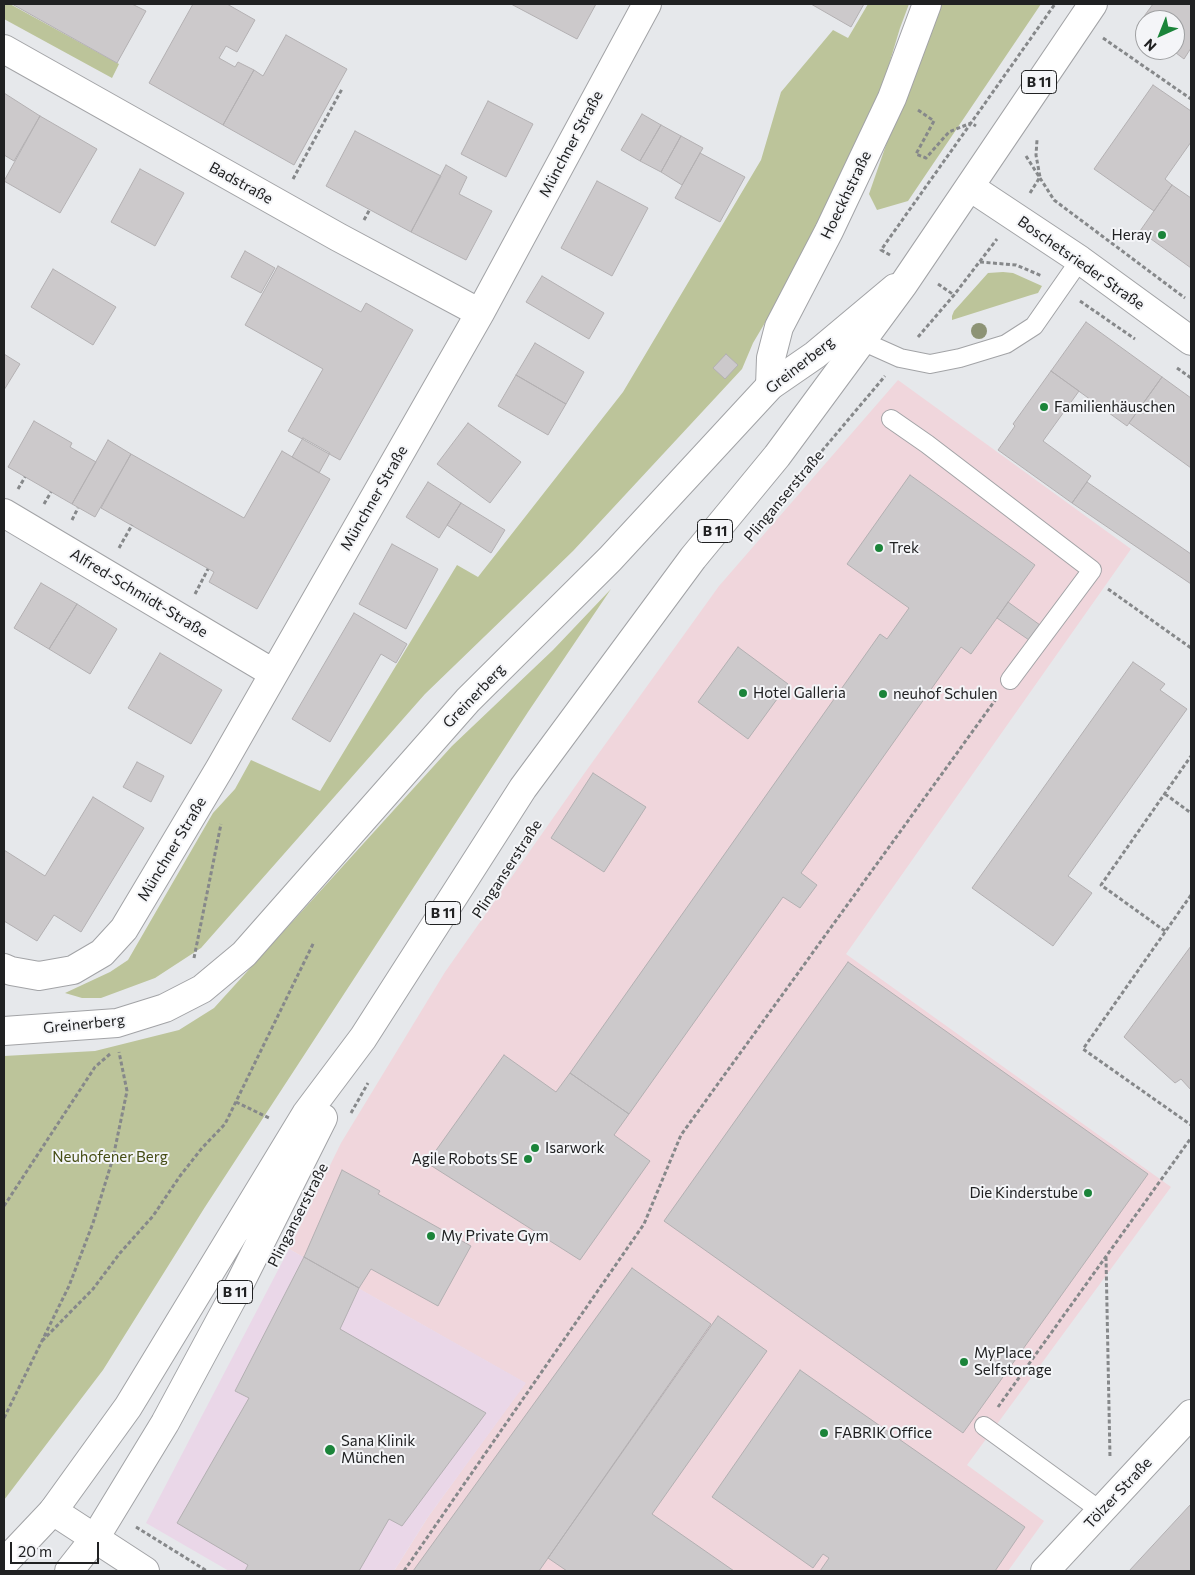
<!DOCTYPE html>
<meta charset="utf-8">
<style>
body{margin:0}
#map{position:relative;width:1195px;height:1575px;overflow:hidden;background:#e6e8eb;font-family:Commissioner,sans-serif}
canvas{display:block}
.frame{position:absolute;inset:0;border:5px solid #202122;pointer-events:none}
.north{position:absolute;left:1135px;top:10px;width:50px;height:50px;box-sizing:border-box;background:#f4f5f8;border:1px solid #9fa0a2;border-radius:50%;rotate:224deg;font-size:14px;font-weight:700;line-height:20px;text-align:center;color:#202122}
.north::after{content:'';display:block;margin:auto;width:18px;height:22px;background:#1b843a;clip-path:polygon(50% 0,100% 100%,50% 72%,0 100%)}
.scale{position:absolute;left:10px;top:1542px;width:89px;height:22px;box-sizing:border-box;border:2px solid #202122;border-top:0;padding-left:6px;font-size:15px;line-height:18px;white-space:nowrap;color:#202122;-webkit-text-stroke:4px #f4f5f8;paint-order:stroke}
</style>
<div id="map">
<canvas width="1195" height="1575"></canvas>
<div class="frame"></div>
<div class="north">N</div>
<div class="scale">20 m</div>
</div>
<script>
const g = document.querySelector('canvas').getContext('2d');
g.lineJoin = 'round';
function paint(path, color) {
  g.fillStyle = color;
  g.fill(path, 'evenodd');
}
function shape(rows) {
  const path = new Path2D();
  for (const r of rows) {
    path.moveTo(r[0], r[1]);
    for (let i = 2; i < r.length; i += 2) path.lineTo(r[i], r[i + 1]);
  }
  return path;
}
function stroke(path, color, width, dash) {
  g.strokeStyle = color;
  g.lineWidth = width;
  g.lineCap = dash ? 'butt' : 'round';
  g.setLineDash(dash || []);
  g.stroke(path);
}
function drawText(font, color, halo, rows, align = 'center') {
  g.font = font + ' Commissioner,sans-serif';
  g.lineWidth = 4;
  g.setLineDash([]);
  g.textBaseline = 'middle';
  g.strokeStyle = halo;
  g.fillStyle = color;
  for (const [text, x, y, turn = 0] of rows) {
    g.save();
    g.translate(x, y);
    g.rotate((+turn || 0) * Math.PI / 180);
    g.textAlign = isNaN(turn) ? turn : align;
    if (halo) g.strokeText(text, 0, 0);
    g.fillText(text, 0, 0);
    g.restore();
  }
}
paint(shape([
 [898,380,1131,549,846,954,1171,1187,967,1465,1044,1521,1008,1571,394,1571,428,1517,525,1383,289,1249,341,1143,445,972,586,771,719,586]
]), '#f0d6dc');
paint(shape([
 [289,1249,526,1383,428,1517,394,1571,229,1571,146,1523]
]), '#ead7e8');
paint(shape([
 [4,4,10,4,119,64,112,78,4,19],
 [868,4,909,4,900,28,878,101,818,233,753,343,742,369,573,551,425,694,201,948,155,978,101,998,82,998,65,993,110,972,128,960,213,813,235,789,251,760,320,791,457,565,478,577,623,392,761,160,781,92,833,30,848,38],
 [935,4,1041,4,908,201,877,210,869,194],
 [1003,272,1013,273,1042,286,1038,293,1031,295,952,320,952,316,954,311,988,273],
 [611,589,528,712,205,1207,103,1370,4,1500,4,1056,95,1051,179,1030,214,1008,452,746,553,650]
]), '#bcc49a');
const building = shape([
 [12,4,132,4,146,11,117,63,12,4],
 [193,4,227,4,255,20,237,52,226,46,219,58,235,67,238,62,254,70,223,125,149,83,193,4],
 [511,4,596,4,577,39,511,4],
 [811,4,864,4,851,27,811,4],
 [1153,4,1191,4,1191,48,1184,59,1172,50,1175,50,1175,20,1145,20,1145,32,1137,26,1153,4],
 [286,35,347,69,294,165,223,125,254,70,263,76,286,35],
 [1153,85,1191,111,1191,142,1165,179,1172,185,1154,211,1094,169,1153,85],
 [4,93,40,116,14,161,4,155,4,93],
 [488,101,533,124,506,177,461,154,488,101],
 [642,114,661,125,640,161,621,150,642,114],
 [40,116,97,149,60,213,4,181,40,116],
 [661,125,681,136,661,172,640,161,661,125],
 [355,131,441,176,411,232,326,186,355,131],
 [681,136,703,148,682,185,661,172,681,136],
 [700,153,745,177,720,222,675,198,700,153],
 [446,165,467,177,459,194,492,211,466,260,411,232,446,165],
 [140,169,184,193,155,246,111,222,140,169],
 [597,181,648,208,612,276,561,248,597,181],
 [1172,185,1191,198,1191,268,1140,231,1172,185],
 [245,251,275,268,261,293,231,277,245,251],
 [278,266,361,312,366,303,413,330,340,460,288,431,323,369,245,325,278,266],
 [53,269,116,307,93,345,31,307,53,269],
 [542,276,604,313,589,339,526,302,542,276],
 [1086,322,1162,377,1127,426,1051,371,1086,322],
 [535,343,584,372,566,404,516,375,535,343],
 [4,354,20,364,4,390,4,354],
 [726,354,738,365,725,379,713,368,726,354],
 [1051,371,1079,391,1043,441,1091,476,1072,503,998,450,1015,426,1013,424,1051,371],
 [516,375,566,404,548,435,498,406,516,375],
 [1162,377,1191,398,1191,468,1129,423,1162,377],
 [34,421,72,443,70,447,96,462,72,504,8,467,34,421],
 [468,423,521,462,490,503,437,464,468,423],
 [303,438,330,453,319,473,292,457,303,438],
 [108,440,131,454,95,517,72,504,108,440],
 [282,451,330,479,257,609,209,582,214,572,101,508,131,454,244,518,282,451],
 [910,475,1035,565,971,654,961,647,801,873,817,885,800,908,783,897,629,1114,570,1073,880,634,887,639,909,608,847,564,910,475],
 [428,482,461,503,439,538,406,517,428,482],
 [1087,482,1191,554,1191,584,1072,503,1087,482],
 [461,503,505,530,491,553,447,525,461,503],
 [392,544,438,569,406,629,359,604,392,544],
 [41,583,77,604,49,649,14,628,41,583],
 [1008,602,1040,625,1029,640,997,618,1008,602],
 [77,604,117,629,90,674,49,649,77,604],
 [354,613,407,644,396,663,381,654,330,742,292,719,354,613],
 [738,647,788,684,748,739,698,702,738,647],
 [160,653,222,690,191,744,128,708,160,653],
 [1133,662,1165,684,1160,690,1187,709,1068,876,1092,893,1053,946,972,888,1133,662],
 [137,762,164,776,151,802,123,787,137,762],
 [593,773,646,807,604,872,551,838,593,773],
 [93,797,144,828,81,932,54,915,37,941,4,921,4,850,45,876,93,797],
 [1191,946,1191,1090,1181,1079,1175,1083,1124,1037,1191,946],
 [848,962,1148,1174,963,1433,664,1221,848,962],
 [504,1055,556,1092,570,1073,629,1114,614,1135,650,1161,580,1260,427,1163,504,1055],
 [342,1170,380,1191,378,1194,471,1246,438,1306,371,1269,359,1288,304,1257,342,1170],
 [304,1257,359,1288,340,1329,486,1413,402,1526,389,1519,359,1571,245,1571,248,1565,177,1523,249,1398,235,1391,304,1257],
 [632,1268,711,1324,539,1571,413,1571,632,1268],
 [718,1316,767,1351,652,1514,734,1571,567,1571,548,1558,718,1316],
 [800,1370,1025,1527,995,1571,820,1571,829,1558,823,1554,813,1568,712,1497,800,1370],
 [1191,1504,1191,1571,1129,1571,1191,1504]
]);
paint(building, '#ccc9cb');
stroke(building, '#b3b0b2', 1);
const service = shape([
 [862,341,900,358,930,364,960,358,1006,344,1034,326,1080,260],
 [891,419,927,444,1092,570,1010,680],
 [984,1426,1101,1511]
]);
const minor = shape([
 [4,49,338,237,480,313],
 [770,386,771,358,779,327,829,231,892,98,927,4],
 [4,513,273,673],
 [4,968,11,971,39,976,73,970,102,953,124,929,220,768,480,313,647,4],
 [53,1511,145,1571],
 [1045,1571,1191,1414]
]);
const tertiary = shape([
 [4,1031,117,1023,165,1008,202,989,244,954,468,700,610,559,770,386,815,355,895,288]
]);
const secondary = shape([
 [970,187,1080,260,1191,341]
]);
const primary = shape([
 [4,1563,53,1511,128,1407,306,1114,363,1038,523,788,693,558,777,456,903,285,1093,4],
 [69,1571,95,1538,165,1423,234,1295,323,1118]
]);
stroke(service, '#a2a3a6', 20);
stroke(minor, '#a2a3a6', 30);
stroke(tertiary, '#a2a3a6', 30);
stroke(secondary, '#a2a3a6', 30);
stroke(primary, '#a2a3a6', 30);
stroke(shape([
 [1103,38,1191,99],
 [918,110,934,121,916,154,926,158,949,132,971,123,1055,4],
 [1026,156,1054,200,1185,298],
 [293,179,342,89],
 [1030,193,1040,177,1036,155,1037,140],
 [364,220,370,209],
 [890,255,881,250,971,123,976,126],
 [980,262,1016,265,1042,276],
 [938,284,954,295],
 [1080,301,1135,339],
 [918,337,954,295,997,239],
 [1177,368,1191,378],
 [805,471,885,376],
 [18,489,25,477],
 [44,504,51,492],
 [72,520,78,508],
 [119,548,132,525],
 [1108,589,1191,648],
 [195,594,208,569],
 [1165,794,1191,813],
 [1191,895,1083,1049,1191,1125],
 [1165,931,1101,885,1191,756],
 [194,958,221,824],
 [236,1102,269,1118],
 [351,1113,368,1083],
 [4,1206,95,1067,110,1054],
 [1106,1257,1110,1458],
 [42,1341,93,1289,120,1253,153,1216,180,1176,202,1148,225,1124,314,942],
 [998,1407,1191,1138],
 [4,1418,69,1286,93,1223,113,1158,127,1091,119,1052],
 [136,1527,207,1571],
 [404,1571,644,1224,681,1135,996,699]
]), '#86888a', 3, [4, 2.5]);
stroke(service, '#fff', 18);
stroke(minor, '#fff', 28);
stroke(tertiary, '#fff', 28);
stroke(secondary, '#fff', 28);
stroke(primary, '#fff', 28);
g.fillStyle = '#8d9375';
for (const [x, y] of [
 [979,331]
]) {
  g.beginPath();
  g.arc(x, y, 8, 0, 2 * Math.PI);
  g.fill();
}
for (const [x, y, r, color] of [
 [1162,235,5,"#1b843a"],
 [1044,407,5,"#1b843a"],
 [879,548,5,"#1b843a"],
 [743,693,5,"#1b843a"],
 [883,694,5,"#1b843a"],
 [535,1148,5,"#1b843a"],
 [528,1159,5,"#1b843a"],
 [1088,1193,5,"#1b843a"],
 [431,1236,5,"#1b843a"],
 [964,1362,5,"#1b843a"],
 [824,1433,5,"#1b843a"],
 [330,1450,6,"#1b843a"]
]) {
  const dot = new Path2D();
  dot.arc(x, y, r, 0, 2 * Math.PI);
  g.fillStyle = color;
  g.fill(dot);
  stroke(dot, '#f4f5f8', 2);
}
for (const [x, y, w] of [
 [1039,82,35],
 [715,531,35],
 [443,913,35],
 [235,1292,35]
]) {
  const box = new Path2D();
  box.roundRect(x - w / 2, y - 11.5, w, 23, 4);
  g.fillStyle = '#f4f5f8';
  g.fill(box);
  stroke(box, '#202122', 1);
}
drawText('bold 14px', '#202122', null, [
 ["B 11",1039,82],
 ["B 11",715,531],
 ["B 11",443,913],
 ["B 11",235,1292]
]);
drawText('15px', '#202122', '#f4f5f8', [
 ["Münchner Straße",571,144,-62],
 ["Badstraße",241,183,29],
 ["Hoeckhstraße",846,195,-64],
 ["Boschetsrieder Straße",1081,263,35],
 ["Greinerberg",800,365,-38],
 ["Plinganserstraße",784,496,-50],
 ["Münchner Straße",374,498,-60],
 ["Alfred-Schmidt-Straße",139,593,31],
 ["Greinerberg",474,696,-46],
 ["Münchner Straße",172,849,-59],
 ["Plinganserstraße",507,869,-57],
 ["Greinerberg",84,1024,-6],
 ["Plinganserstraße",298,1215,-63],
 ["Tölzer Straße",1118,1493,-47]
]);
drawText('15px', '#202122', '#f4f5f8', [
 ["Heray",1152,235,"right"],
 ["Familienhäuschen",1054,407],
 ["Trek",889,548],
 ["Hotel Galleria",753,693],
 ["neuhof Schulen",893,694],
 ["Isarwork",545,1148],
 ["Agile Robots SE",518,1159,"right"],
 ["Die Kinderstube",1078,1193,"right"],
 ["My Private Gym",441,1236],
 ["MyPlace",974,1353],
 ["Selfstorage",974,1370],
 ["FABRIK Office",834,1433],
 ["Sana Klinik",341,1441],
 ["München",341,1458]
], 'left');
drawText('15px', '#454d14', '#f4f5f8', [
 ["Neuhofener Berg",110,1157]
]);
</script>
